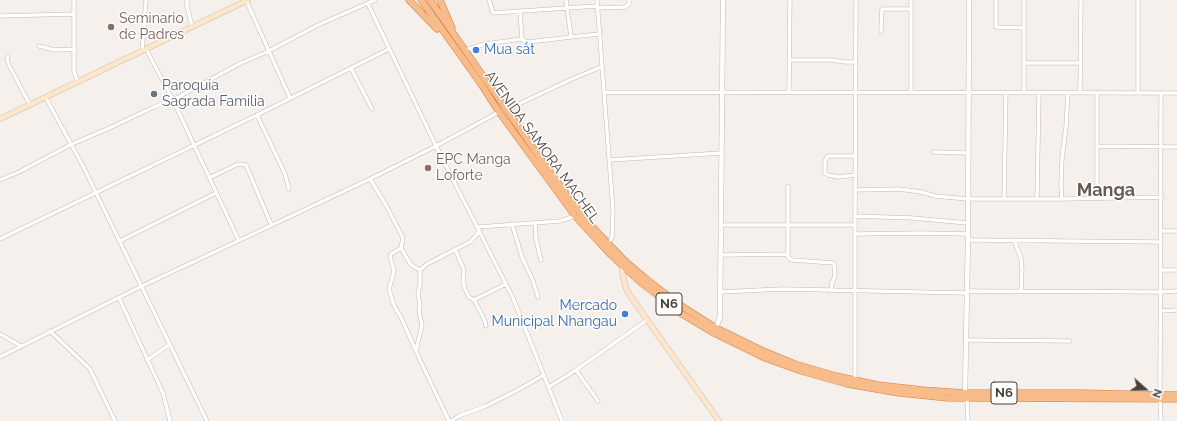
<!DOCTYPE html>
<meta charset="utf-8">
<style>
body{margin:0}
#map{position:relative;width:1177px;height:421px;overflow:hidden;background:#f5f0eb;font-family:Raleway,sans-serif}
canvas{display:block}
.north{position:absolute;left:1125px;top:369px;width:40px;height:40px;-webkit-text-stroke:3px #fff;paint-order:stroke;rotate:110deg;font-size:11px;font-weight:700;line-height:16px;text-align:center;color:#493f39}
.north::after{content:'';display:block;margin:auto;width:14px;height:18px;background:#493f39;clip-path:polygon(50% 0,100% 100%,50% 72%,0 100%)}
</style>
<div id="map">
<canvas width="1177" height="421"></canvas>
<div class="north">N</div>
</div>
<script>
const g = document.querySelector('canvas').getContext('2d');
g.lineJoin = 'round';
function shape(rows) {
  const path = new Path2D();
  for (const r of rows) {
    path.moveTo(r[0], r[1]);
    for (let i = 2; i < r.length; i += 2) path.lineTo(r[i], r[i + 1]);
  }
  return path;
}
function stroke(path, color, width, dash) {
  g.strokeStyle = color;
  g.lineWidth = width;
  g.lineCap = dash ? 'butt' : 'round';
  g.setLineDash(dash || []);
  g.stroke(path);
}
function drawText(font, color, halo, rows, align = 'center') {
  g.font = font + ' Raleway,sans-serif';
  g.lineWidth = 3;
  g.setLineDash([]);
  g.textBaseline = 'middle';
  g.strokeStyle = halo;
  g.fillStyle = color;
  for (const [text, x, y, turn = 0] of rows) {
    g.save();
    g.translate(x, y);
    g.rotate((+turn || 0) * Math.PI / 180);
    g.textAlign = isNaN(turn) ? turn : align;
    if (halo) g.strokeText(text, 0, 0);
    g.fillText(text, 0, 0);
    g.restore();
  }
}
const minor = shape([
 [74,0,74,72,78,82],
 [187,0,187,7,192,26],
 [246,0,290,98],
 [489,0,493,13,597,6],
 [566,0,571,37,599,34],
 [597,0,613,210,612,238,608,243],
 [996,0,996,27,1024,28],
 [1138,0,1138,93],
 [368,4,436,146,513,298,562,421],
 [597,8,625,7,629,4,629,0],
 [0,16,74,14],
 [881,32,882,9,911,9],
 [522,39,525,41,529,42,571,37],
 [39,46,54,50,75,49],
 [146,49,173,100,238,239],
 [465,50,485,44,522,39,520,11],
 [142,51,146,0],
 [8,56,7,59,9,65,30,105],
 [789,60,831,60,845,62,855,62],
 [1024,63,1081,63],
 [351,68,372,109],
 [604,92,1177,93],
 [789,92,790,0],
 [911,92,911,0],
 [1024,93,1024,0],
 [1080,93,1081,0],
 [46,98,84,168,207,421],
 [506,110,572,79,601,67],
 [257,115,285,174,289,189],
 [1097,146,1177,147],
 [933,152,968,153],
 [609,160,722,153],
 [855,175,838,177,828,175,825,173,825,161,828,156,855,156],
 [209,178,238,164,246,165,271,224],
 [370,179,386,205,403,238,401,248,391,254,390,256,394,271,389,289,393,303,397,311,401,317,420,360,449,421],
 [0,180,19,172,72,144,105,130,154,107,173,100,239,64,269,51,318,25,375,0],
 [788,186,788,257,792,260,833,263,834,264,835,276,832,283,831,291],
 [855,190,899,189,921,192,935,196,968,199,1062,199,1162,197],
 [1037,198,1039,93],
 [1097,198,1097,93],
 [1004,199,1006,93],
 [1062,199,1061,185,1062,158,1066,127,1068,93],
 [855,216,912,218,968,223],
 [535,223,536,239,541,260],
 [512,224,522,257,533,281,538,297],
 [721,225,855,225],
 [478,227,560,221,575,216],
 [1161,231,1177,231],
 [855,234,922,233,968,234],
 [0,239,257,115,389,49],
 [968,240,1161,242],
 [1014,240,1021,258,1022,269,1021,291],
 [120,241,216,193],
 [401,248,411,265,420,270],
 [455,249,464,270,463,281,465,289,469,297,474,300,479,309,485,321,486,326],
 [721,255,788,254],
 [1161,270,1177,270],
 [967,291,1161,292,1177,291],
 [721,292,782,289,966,293],
 [119,298,163,393,170,421],
 [474,300,506,284],
 [1162,311,1177,310],
 [50,331,90,369,115,421],
 [0,334,21,346],
 [966,340,1070,341],
 [416,350,422,325,419,311,420,304,418,294,420,284,420,270,427,264,470,242,480,231],
 [0,357,142,286,370,179,436,146,499,112],
 [147,360,169,345],
 [576,370,598,401],
 [855,381,855,225,856,0],
 [549,387,576,370,647,320],
 [1160,394,1161,93],
 [967,398,968,421],
 [1160,399,1161,421],
 [451,421,459,416,486,406,516,391,544,375]
]);
const tertiary = shape([
 [716,328,720,317,723,0],
 [965,393,968,240,969,0]
]);
const secondary = shape([
 [0,119,248,0],
 [623,266,622,272,626,288,631,297,719,421]
]);
const trunk = shape([
 [409,0,437,29],
 [421,0,481,84,499,112,575,216,586,228,611,255,639,281,682,314,712,332,765,358,801,371,847,384,899,393,948,398,1177,399],
 [430,0,548,169,579,211,598,233,626,262,645,278,680,305,716,328,761,350,795,364,836,376,878,385,923,390,965,393,1081,393,1177,395],
 [440,0,452,28]
]);
stroke(minor, '#c3b8b1', 4.5);
stroke(tertiary, '#c3b8b1', 5.5);
stroke(secondary, '#d5ba9f', 6);
stroke(trunk, '#d67e45', 7);
stroke(minor, '#fff', 3.5);
stroke(tertiary, '#fff', 4.5);
stroke(secondary, '#fce6ce', 5);
stroke(trunk, '#f8bb8a', 6);
for (const [x, y, r, color] of [
 [111,27,4,"#8d6e63"],
 [476,50,4,"#3f7fe0"],
 [154,94,4,"#6b7280"],
 [428,168,4,"#8d6e63"],
 [625,314,4,"#3f7fe0"]
]) {
  const dot = new Path2D();
  dot.arc(x, y, r, 0, 2 * Math.PI);
  g.fillStyle = color;
  g.fill(dot);
  stroke(dot, '#fff', 1.5);
}
for (const [x, y, w] of [
 [669,304,26],
 [1004,393,26]
]) {
  const box = new Path2D();
  box.roundRect(x - w / 2, y - 11, w, 22, 3);
  g.fillStyle = '#fff';
  g.fill(box);
  stroke(box, '#493f39', 1);
}
drawText('bold 13px', '#493f39', null, [
 ["N6",669,304],
 ["N6",1004,393]
]);
drawText('14px', '#785e54', '#fff', [
 ["Seminario",119,19],
 ["de Padres",119,35],
 ["EPC Manga",436,160],
 ["Loforte",436,176]
], 'left');
drawText('14px', '#366cbe', '#fff', [
 ["Mua sắt",484,50],
 ["Mercado",617,306,"right"],
 ["Municipal Nhangau",617,322,"right"]
], 'left');
drawText('14px', '#5b616d', '#fff', [
 ["Paroquia",162,86],
 ["Sagrada Familia",162,102]
], 'left');
drawText('14px', '#493f39', '#fff', [
 ["AVENIDA SAMORA MACHEL",542,147,54]
]);
drawText('bold 18px', '#6b5a51', '#fff', [
 ["Manga",1106,191]
]);
</script>
